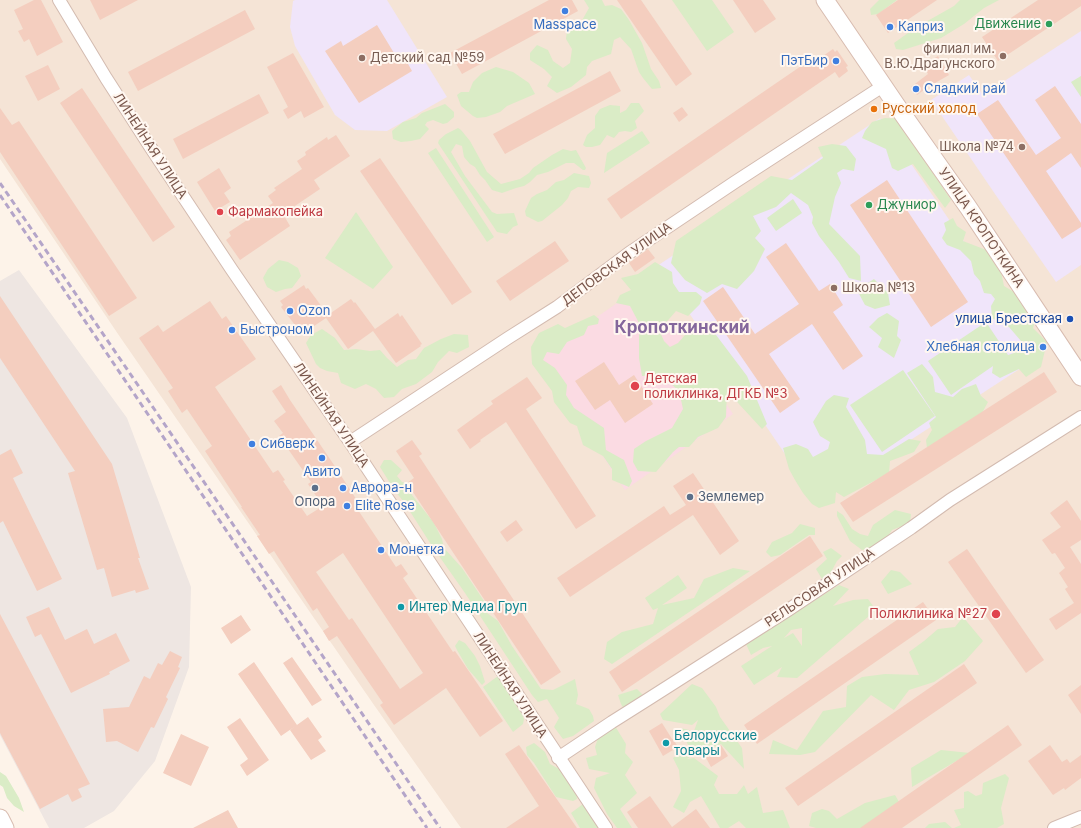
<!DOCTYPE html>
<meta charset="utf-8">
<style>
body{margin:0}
canvas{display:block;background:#fdf3e9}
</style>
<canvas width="1081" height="828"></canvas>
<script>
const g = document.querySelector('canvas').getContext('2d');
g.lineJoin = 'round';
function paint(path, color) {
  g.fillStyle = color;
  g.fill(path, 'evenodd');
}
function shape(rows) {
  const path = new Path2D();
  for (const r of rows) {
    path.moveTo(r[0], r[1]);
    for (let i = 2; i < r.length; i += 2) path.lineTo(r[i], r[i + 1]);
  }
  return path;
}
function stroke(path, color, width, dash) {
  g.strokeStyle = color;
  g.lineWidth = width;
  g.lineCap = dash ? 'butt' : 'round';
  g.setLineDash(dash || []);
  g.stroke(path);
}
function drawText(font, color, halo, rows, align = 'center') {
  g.font = font + ' Inter,sans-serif';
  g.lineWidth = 4;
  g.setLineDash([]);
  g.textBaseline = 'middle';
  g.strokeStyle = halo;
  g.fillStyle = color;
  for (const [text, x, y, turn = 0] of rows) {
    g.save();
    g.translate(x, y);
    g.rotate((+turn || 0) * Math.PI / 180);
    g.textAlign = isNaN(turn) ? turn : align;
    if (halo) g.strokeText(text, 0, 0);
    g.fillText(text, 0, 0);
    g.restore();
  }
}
paint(shape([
 [0,0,1081,0,1081,828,461,828,374,705,118,334,0,159]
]), '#f5e4d6');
paint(shape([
 [19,270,127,418,191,587,189,667,155,761,114,811,84,828,49,828,0,735,0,281]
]), '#eee6e2');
paint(shape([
 [295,0,387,0,447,97,387,131,355,130,335,115,295,46,290,27,293,1],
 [1081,31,1081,265,1056,282,995,194,931,100,969,75,983,95],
 [880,118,1041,355,817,501,657,266]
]), '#f0e5fa');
paint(shape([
 [630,294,674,325,733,414,625,490,538,358]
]), '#fbdbe3');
paint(shape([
 [584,0,602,0,605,6,612,5,621,9,629,20,642,43,651,69,659,81,661,88,652,89,643,78,639,72,631,49,620,37,614,40,611,54,592,61,587,67,586,75,571,87,557,93,547,86,552,77,544,69,530,60,530,53,537,45,548,50,553,61,563,68,570,63,572,49,566,39,567,29,580,24,589,8],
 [672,0,712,0,734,32,707,51],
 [879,0,897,0,878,14,871,15,870,9],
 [960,0,999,0,984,8,964,24,941,38,903,50,896,49,894,43,915,28,954,6],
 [496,67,513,72,529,83,535,94,507,106,500,112,486,117,477,118,473,116,461,106,457,95,461,92,469,92,473,82,482,73],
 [1081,76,1081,97,1071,82],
 [631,103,639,103,644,111,635,121,637,128,631,132,625,131,619,132,614,138,607,135,600,145,592,147,586,147,583,145,587,135,595,128,595,116,600,109,610,105,620,106,620,113,626,110],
 [445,104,454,112,454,117,447,123,443,124,433,120,427,122,425,125,429,129,420,139,411,141,401,142,393,139,392,131,403,122,416,118,422,113],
 [885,118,908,119,919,152,951,200,945,208,913,164,898,171,892,168,886,149,862,138,865,131,872,122],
 [458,128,461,130,470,141,487,172,501,184,520,179,529,173,533,168,552,155,563,149,571,151,576,150,586,168,585,170,583,170,574,163,566,163,548,172,537,175,530,182,524,186,516,188,502,193,492,190,485,180,480,175,475,167,470,164,464,157,462,146,456,144,451,152,465,176,492,212,497,214,514,213,518,225,513,227,507,234,497,232,438,143,439,140,446,134],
 [642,131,650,143,604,173,607,153],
 [832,144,846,146,856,159,854,171,843,169,837,173,841,183,835,197,829,224,860,256,861,281,849,278,839,262,819,236,812,223,813,217,808,205,791,193,776,207,753,216,761,231,755,238,765,249,754,271,737,289,722,284,707,293,685,280,671,263,676,241,771,176,792,180,823,158,818,147],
 [436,148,494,237,487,242,428,153],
 [574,173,589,176,591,183,589,188,578,187,571,191,568,198,562,205,542,221,538,222,526,216,525,211,531,198,537,194,547,190,556,182,564,180],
 [793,199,802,213,776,231,767,218],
 [356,212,393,267,373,289,325,258],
 [953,218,957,226,966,232,963,241,994,253,999,262,1004,286,1024,298,1037,314,1033,328,1047,342,1041,367,1026,377,1019,369,1000,378,992,373,993,366,951,395,928,361,986,322,1008,355,1014,353,1021,341,1009,327,992,318,991,306,995,299,991,294,984,293,980,281,974,274,971,261,960,250,947,245,942,238,946,230,944,223],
 [279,260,288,262,298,268,301,276,292,288,285,289,276,292,267,287,263,278,268,269],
 [655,262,672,272,673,283,679,292,696,292,702,297,700,304,688,316,676,311,663,326,660,332,664,341,670,347,678,343,695,324,707,323,747,376,767,424,762,429,727,391,726,417,718,428,698,437,689,447,679,447,673,452,656,472,638,471,633,462,634,449,646,441,672,428,683,409,679,391,661,375,642,376,639,358,639,323,630,306,616,303,620,295,631,290,621,278,638,274],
 [874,279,888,293,890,305,875,309,865,305,857,290],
 [887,313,899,321,897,336,901,340,894,358,878,347,882,338,869,327,878,318],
 [594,315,599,319,598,324,588,326,584,335,567,342,559,354,547,352,543,360,555,368,567,385,566,395,574,408,604,428,606,450,624,460,632,481,629,487,612,480,612,469,603,456,583,445,577,426,570,423,554,402,552,391,532,364,531,347,539,333,558,324,565,328],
 [322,329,335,338,344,350,356,349,370,351,380,350,387,358,397,367,408,360,416,359,424,348,441,339,454,334,468,335,469,347,457,353,449,351,438,362,432,372,416,384,402,389,394,397,384,398,376,389,366,384,355,389,341,383,338,373,327,371,320,368,316,364,306,343,311,335],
 [922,364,933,377,935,392,953,397,962,389,976,384,981,396,988,402,982,413,927,448,926,440,932,430,929,423,936,417,907,373],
 [903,370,935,416,882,452,850,405],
 [834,395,849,398,846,407,865,440,867,454,883,455,909,439,921,441,914,452,890,461,889,473,844,497,836,492,835,503,819,508,812,504,803,493,795,480,789,469,783,448,796,444,808,449,813,457,828,449,830,442,820,436,813,422,826,401],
 [384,460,391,460,402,470,397,476,402,482,407,483,412,495,434,523,442,539,444,548,462,568,486,604,487,613,498,621,512,646,541,689,553,690,575,679,578,695,576,704,589,709,593,716,594,721,573,736,563,739,554,727,559,718,547,699,538,702,532,695,465,593,432,546,404,502,395,491,380,467],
 [895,510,911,514,910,523,892,530,886,539,873,548,862,550,850,541,837,516,837,511,843,515,852,529,860,534,868,536,873,525],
 [800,524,815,528,815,535,809,535,780,555,771,557,766,552,772,542,792,533],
 [831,548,842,556,837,561,830,574,822,579,816,569,827,559,823,552],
 [733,568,750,571,612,664,604,659,607,642,622,632,653,624,658,608,653,610,645,598,678,575,687,588,662,605,694,598,704,579],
 [891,570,900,572,912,584,888,594,881,582],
 [839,585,849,589,833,606,853,600,868,599,876,610,797,678,777,677,782,667,754,685,741,666,772,646,763,648,751,655,746,644],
 [802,628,802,646,793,633,784,638,791,630],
 [963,617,983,641,965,661,934,682,909,690,894,710,871,695,815,752,800,755,769,754,773,740,797,750,823,711,846,707,847,686,862,677,885,674,919,675,909,652,924,641,938,629,955,627],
 [459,640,465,643,475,656,480,666,485,682,482,685,468,669,457,650,455,646],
 [498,676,523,716,524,719,523,724,513,732,483,687],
 [692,684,702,688,716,707,720,717,742,748,744,769,721,744,697,756,696,752,687,759,694,758,718,776,714,785,719,794,737,794,744,785,748,794,757,787,763,813,783,810,790,828,746,828,739,821,728,828,720,828,701,796,690,802,684,813,673,807,681,791,679,770,673,758,689,747,680,728,694,731,698,720,692,725,663,720,660,714],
 [637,689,643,695,624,709,621,704,618,695],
 [615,726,626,744,625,753,633,762,625,775,637,793,620,809,632,828,617,828,607,814,594,788,596,778,610,773,589,769,586,758,597,755,595,747,598,738],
 [534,743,545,752,550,764,561,770,576,790,577,799,573,801,556,797,534,763,527,755,526,747],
 [941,750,970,753,912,787,911,768],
 [0,772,6,776,19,798,24,812,14,806,7,798,3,787,0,785],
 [1005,774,1009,778,1001,808,1004,824,997,828,954,828,961,825,954,810,964,808,964,792,968,791,976,796,982,794,983,783],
 [895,795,899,802,864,828,816,828,809,826,812,813,822,809,829,811,837,819,865,803],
 [583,804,599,828,580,828,571,813],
 [945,822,952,828,925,828,929,824]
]), '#daecc6');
paint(shape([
 [34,0,41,0,63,42,37,56,29,39,24,42,18,31,23,29,14,10],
 [90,0,138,0,100,20],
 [549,0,572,0,578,11,462,74,450,53],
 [617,0,641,0,692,74,676,86],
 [733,0,763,0,776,19,755,33],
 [898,0,937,0,888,33,876,15],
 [1038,0,1081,0,1081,6,998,61,982,37],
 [245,10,255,29,138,91,128,72],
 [377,25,397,58,403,55,412,71,359,103,325,51,341,41,343,46],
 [833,49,835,52,837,50,848,66,846,67,848,71,839,78,835,72,621,219,607,199,807,62,810,65],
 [293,53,324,107,304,118,301,111,288,119,283,110,288,107,267,67],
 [938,56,949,75,928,87,917,95,911,87,928,74,923,65],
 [48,65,60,89,38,101,25,76],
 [610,71,621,91,505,154,493,134],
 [1055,86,1081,124,1081,168,1071,153,1046,171,1081,223,1081,227,1062,239,977,114,998,100,1036,155,1061,138,1035,100],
 [82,88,175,227,153,242,60,103],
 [259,94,269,113,183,159,173,139],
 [682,107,688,115,679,122,673,113],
 [0,108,12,125,19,121,137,298,109,316,0,152],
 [336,135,350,156,314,180,320,189,283,214,290,226,240,260,226,240,231,236,229,232,273,203,268,196,276,190,274,188,302,169,297,161,306,155,305,152,327,137,328,140],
 [380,158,472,292,452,305,360,171],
 [219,168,231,188,224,193,230,202,215,211,197,182],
 [887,180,968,302,931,327,850,205],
 [555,241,569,261,510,301,496,281],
 [786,243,819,291,830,284,843,305,833,312,863,356,843,370,812,324,769,354,800,399,780,413,703,301,723,287,755,334,799,304,766,257],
 [648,249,655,258,635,272,629,263],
 [304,285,306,289,308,288,328,315,351,299,354,303,355,302,375,329,398,313,400,317,402,315,422,344,420,345,421,346,396,363,373,331,348,349,326,318,302,334,281,307,283,305,280,301],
 [0,296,112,464,140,558,138,558,149,589,136,593,135,590,112,597,104,568,97,570,68,473,75,471,0,358],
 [210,301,222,319,226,316,256,359,215,387,273,473,278,470,285,480,283,481,307,516,323,506,308,484,311,482,279,436,283,433,274,421,286,412,272,391,281,385,290,400,334,465,362,508,358,510,396,567,401,564,408,574,403,578,453,652,455,651,503,721,480,737,446,688,394,725,380,705,383,703,337,636,329,641,323,631,329,627,317,608,313,611,274,551,269,554,257,536,260,535,241,507,242,507,205,451,212,446,187,409,182,413,168,391,173,388,139,338,158,325,163,332],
 [343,553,423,673,400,689,352,618,349,620,316,572],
 [604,362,619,385,634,375,653,404,625,423,610,400,595,410,575,381],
 [1044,372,1057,392,853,522,840,503],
 [527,377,542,398,526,409,596,516,576,529,506,422,480,440,481,441,470,449,457,430,493,404,491,401],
 [412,440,422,454,419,456,561,672,541,685,407,483,414,478,396,451],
 [11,449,23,473,13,478,62,579,37,591,3,521,0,523,0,455],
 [693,473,739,541,720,555,693,515,570,597,557,578,664,506,670,515,686,505,673,486],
 [1067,500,1081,521,1081,540,1070,547,1081,564,1081,613,1056,630,1049,619,1074,603,1065,589,1068,587,1059,573,1065,568,1055,553,1052,554,1042,540,1061,527,1050,513],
 [516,520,523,530,507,542,500,532],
 [810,536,823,556,622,692,609,672],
 [967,549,1044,660,1026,673,948,562],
 [923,602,936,620,757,744,744,725],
 [49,607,65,640,87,629,94,644,116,633,130,661,109,672,110,674,71,693,41,634,35,637,26,617],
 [0,614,90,784,78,789,82,797,72,802,68,794,40,809,0,733],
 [241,615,251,630,231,644,221,628],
 [170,651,182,657,178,667,180,668,166,697,168,699,154,728,151,727,138,752,117,741,106,742,103,709,129,707,144,676,150,679,158,663,162,665],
 [292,657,322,700,312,706,283,663],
 [254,662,297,725,281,736,238,674],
 [964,664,977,683,798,806,785,788],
 [1081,685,1081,714,1068,695],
 [308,717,322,737,318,740,326,751,311,760,290,730],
 [240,718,269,760,247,776,240,765,248,759,227,727],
 [662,723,672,739,673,739,678,747,663,756,649,731],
 [1008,725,1022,745,902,828,860,828],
 [181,734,209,747,191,786,163,773],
 [519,745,577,828,506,828,539,806,505,754],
 [721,745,728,756,711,767,705,756],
 [1050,745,1062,762,1067,759,1070,763,1081,755,1081,778,1065,790,1064,788,1053,795,1028,761],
 [650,796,672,827,696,809,710,828,638,828,627,812],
 [228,810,238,828,193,828]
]), '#f4cebf');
const street = shape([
 [59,0,106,78,151,148,232,270,350,442,606,828],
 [350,442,508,338,557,307,629,253,735,182,883,86],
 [558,758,612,722,650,698,788,610,911,528,950,500,1081,417],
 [1054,828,1081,817]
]);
const secondary = shape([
 [825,0,897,106,968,207,1081,377],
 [0,818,5,828]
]);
stroke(street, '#d3bbb0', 14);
stroke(secondary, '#d8bcb0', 19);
stroke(street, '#fff', 12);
stroke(secondary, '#fff', 17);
stroke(shape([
 [0,183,440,828],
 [0,195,427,828]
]), '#b4a5c9', 3, [6, 4]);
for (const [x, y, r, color] of [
 [565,11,4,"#3f7fe0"],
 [1049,24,4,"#2e9e5b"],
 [890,27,4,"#3f7fe0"],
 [1003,56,4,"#8d6e63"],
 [362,58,4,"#8d6e63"],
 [836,61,4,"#3f7fe0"],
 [916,89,4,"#3f7fe0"],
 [874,109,4,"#e8710a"],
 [1022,147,4,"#8d6e63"],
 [869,205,4,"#2e9e5b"],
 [220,212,4,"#e0444e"],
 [834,288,4,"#8d6e63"],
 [290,311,4,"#3f7fe0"],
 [1070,319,4,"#1a4fb4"],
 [232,330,4,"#3f7fe0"],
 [1043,347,4,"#3f7fe0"],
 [635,386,5,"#e0444e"],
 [252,444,4,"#3f7fe0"],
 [322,458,4,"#3f7fe0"],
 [315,488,4,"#5c6f8a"],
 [343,488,4,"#3f7fe0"],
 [690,497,4,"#5c6f8a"],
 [347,506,4,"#3f7fe0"],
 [381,550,4,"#3f7fe0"],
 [401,607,4,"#0f9aa8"],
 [996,614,5,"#e0444e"],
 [666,743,4,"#0f9aa8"]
]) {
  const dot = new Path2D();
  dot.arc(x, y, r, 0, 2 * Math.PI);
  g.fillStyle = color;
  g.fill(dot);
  stroke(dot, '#fff7f0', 1.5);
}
drawText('13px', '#27864d', '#fff7f0', [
 ["Движение",1041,24],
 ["Джуниор",877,205,"left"]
], 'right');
drawText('13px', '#366cbe', '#fff7f0', [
 ["Masspace",565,25,"center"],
 ["Каприз",898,27],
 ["ПэтБир",828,61,"right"],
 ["Сладкий рай",924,89],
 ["Ozon",298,311],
 ["Быстроном",240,330],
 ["Хлебная столица",1035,347,"right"],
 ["Сибверк",260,444],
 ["Авито",322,472,"center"],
 ["Аврора-н",351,488],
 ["Elite Rose",355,506],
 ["Монетка",389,550]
], 'left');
drawText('13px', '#785e54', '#fff7f0', [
 ["филиал им.",995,49],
 ["В.Ю.Драгунского",995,64],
 ["Детский сад №59",370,58,"left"],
 ["Школа №74",1014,147],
 ["Школа №13",842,288,"left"]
], 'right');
drawText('13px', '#c56008', '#fff7f0', [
 ["Русский холод",882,109]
], 'left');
drawText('13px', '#79564b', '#fff7f0', [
 ["ЛИНЕЙНАЯ УЛИЦА",150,146,57],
 ["УЛИЦА КРОПОТКИНА",981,228,56],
 ["ДЕПОВСКАЯ УЛИЦА",617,264,-36],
 ["ЛИНЕЙНАЯ УЛИЦА",331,415,56],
 ["РЕЛЬСОВАЯ УЛИЦА",820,588,-34],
 ["ЛИНЕЙНАЯ УЛИЦА",510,685,57]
]);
drawText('13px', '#be3a42', '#fff7f0', [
 ["Фармакопейка",228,212],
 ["Детская",644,379],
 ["поликлинка, ДГКБ №3",644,394],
 ["Поликлиника №27",987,614,"right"]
], 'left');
drawText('13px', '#164399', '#fff7f0', [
 ["улица Брестская",1062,319]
], 'right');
drawText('13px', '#4e5e75', '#fff7f0', [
 ["Землемер",698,497],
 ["Опора",315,502,"center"]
], 'left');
drawText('13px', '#0d838f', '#fff7f0', [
 ["Интер Медиа Груп",409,607],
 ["Белорусские",674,736],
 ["товары",674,751]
], 'left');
drawText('bold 17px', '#84679c', '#fff7f0', [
 ["Кропоткинский",682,328]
]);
</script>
